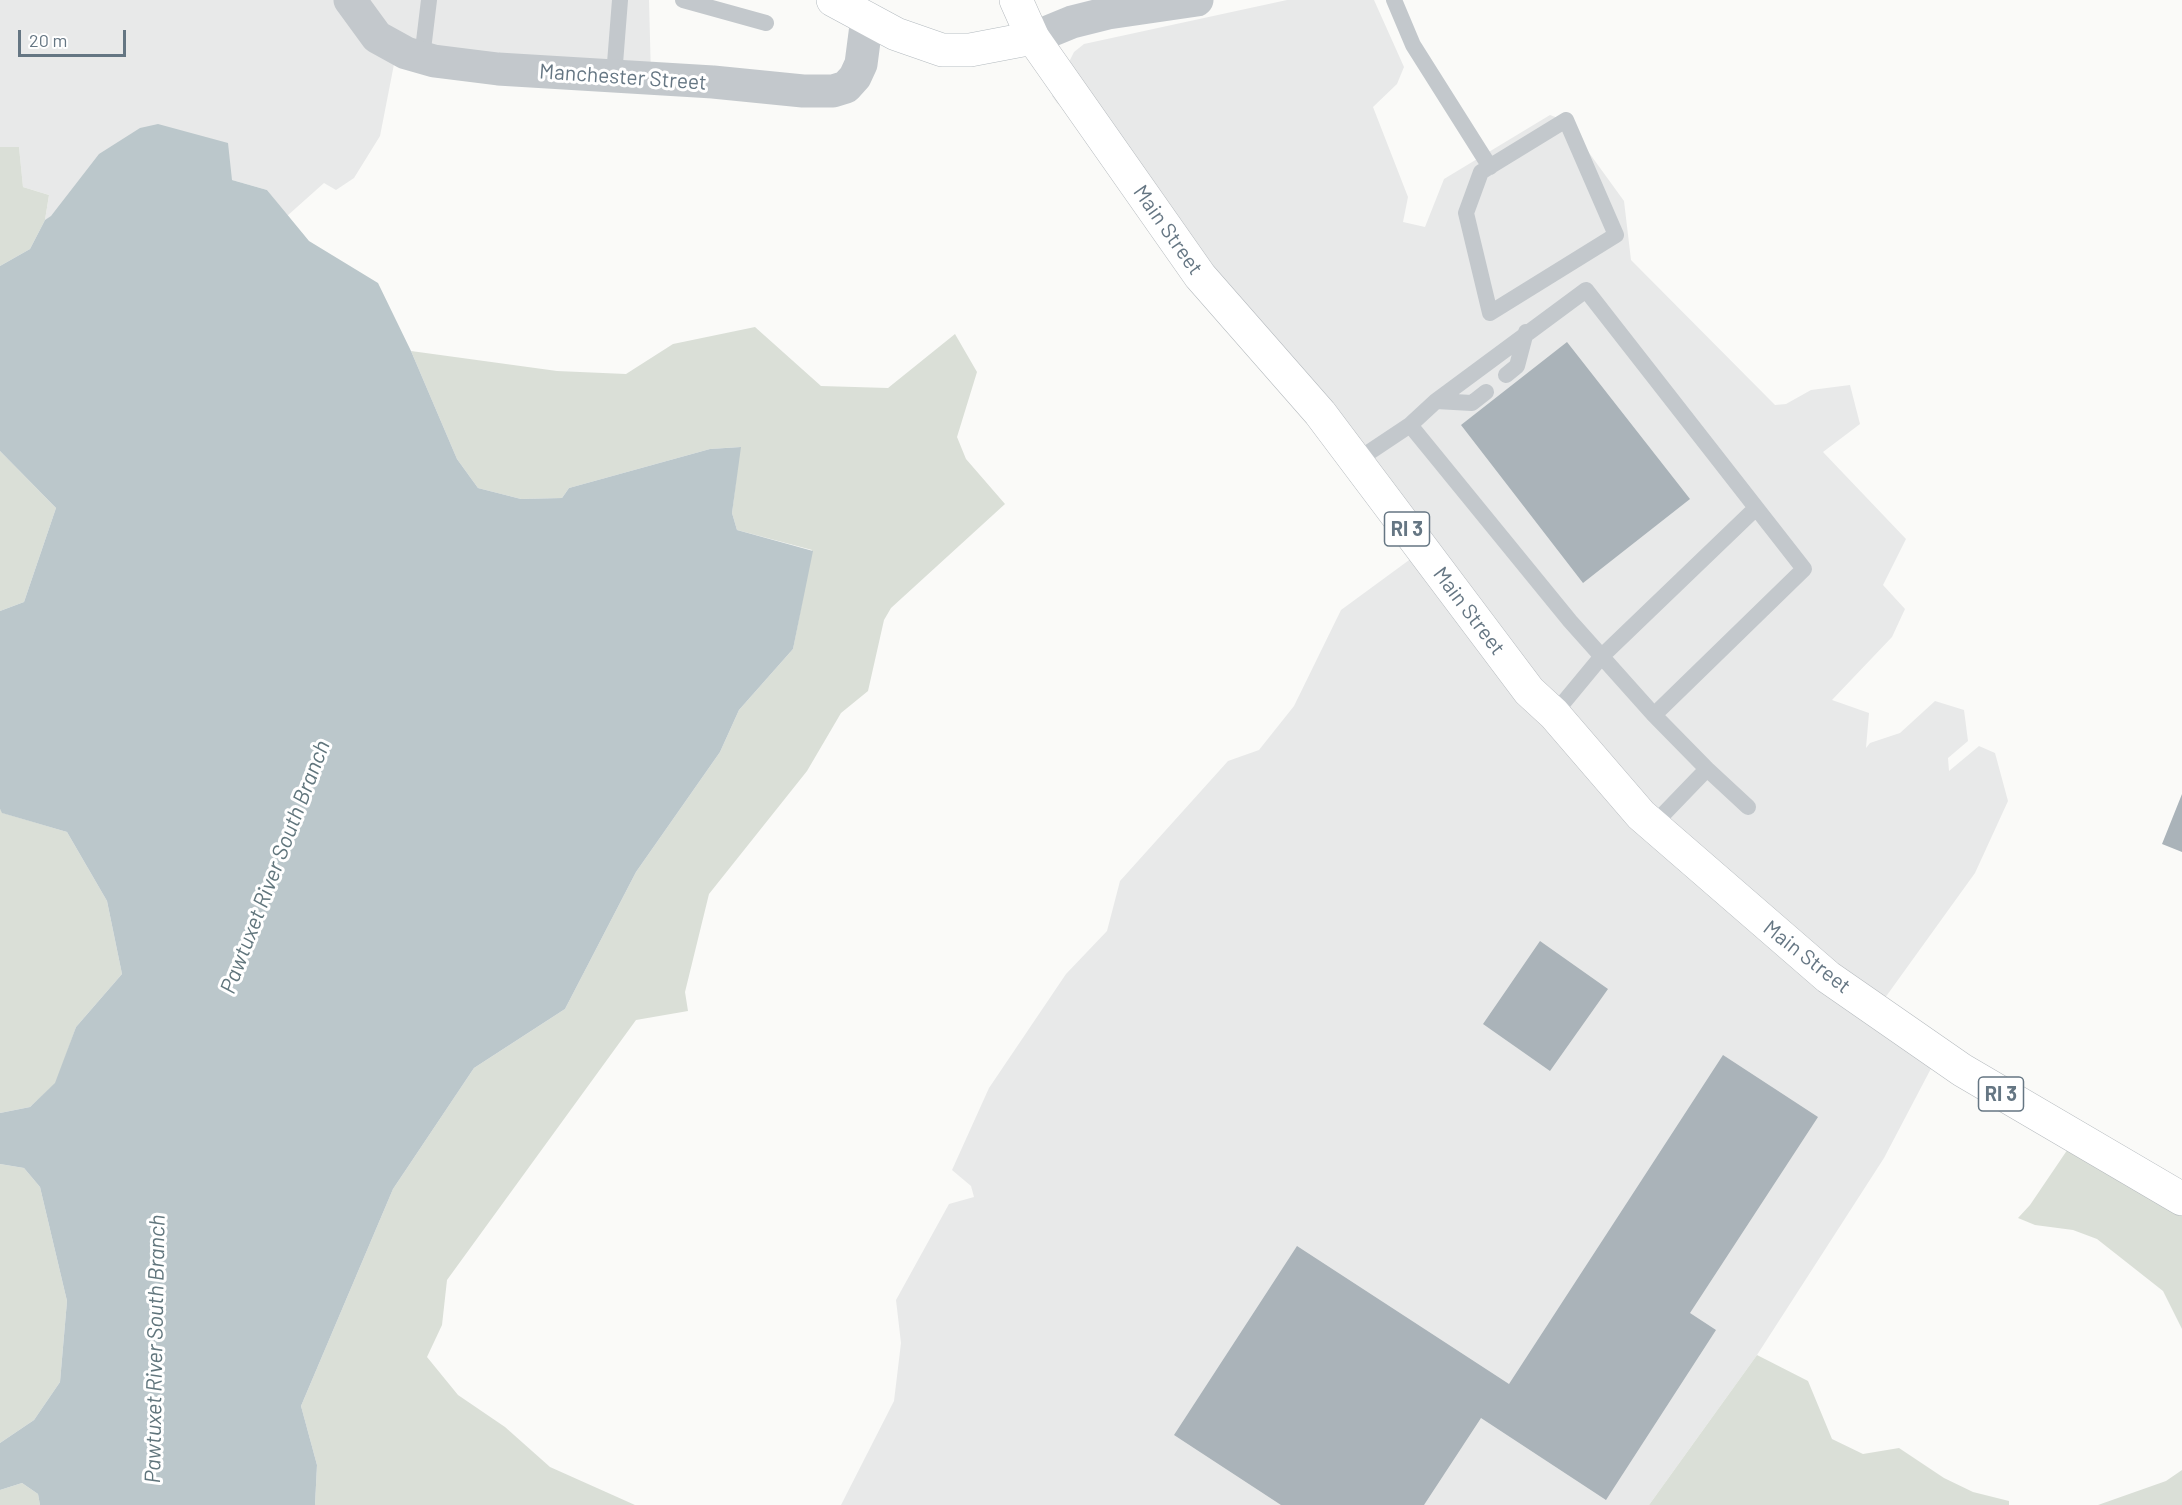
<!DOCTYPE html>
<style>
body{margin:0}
#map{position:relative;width:2182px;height:1505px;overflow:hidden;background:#fafaf8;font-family:Barlow,sans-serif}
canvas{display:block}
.scale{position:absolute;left:18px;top:30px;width:108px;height:27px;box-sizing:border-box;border:3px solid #657683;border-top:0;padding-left:8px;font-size:18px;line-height:21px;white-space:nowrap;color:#657683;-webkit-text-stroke:4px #fff;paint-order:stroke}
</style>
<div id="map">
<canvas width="2182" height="1505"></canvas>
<div class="scale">20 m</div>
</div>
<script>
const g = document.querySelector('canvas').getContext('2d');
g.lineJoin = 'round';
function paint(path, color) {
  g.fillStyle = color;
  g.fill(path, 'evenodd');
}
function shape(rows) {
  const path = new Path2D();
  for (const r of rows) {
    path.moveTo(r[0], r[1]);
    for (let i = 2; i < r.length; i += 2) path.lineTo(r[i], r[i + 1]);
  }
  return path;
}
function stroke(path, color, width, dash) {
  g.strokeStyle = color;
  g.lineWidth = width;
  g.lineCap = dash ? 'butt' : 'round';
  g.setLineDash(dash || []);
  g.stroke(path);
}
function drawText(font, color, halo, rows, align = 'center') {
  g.font = font + ' Barlow,sans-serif';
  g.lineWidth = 6;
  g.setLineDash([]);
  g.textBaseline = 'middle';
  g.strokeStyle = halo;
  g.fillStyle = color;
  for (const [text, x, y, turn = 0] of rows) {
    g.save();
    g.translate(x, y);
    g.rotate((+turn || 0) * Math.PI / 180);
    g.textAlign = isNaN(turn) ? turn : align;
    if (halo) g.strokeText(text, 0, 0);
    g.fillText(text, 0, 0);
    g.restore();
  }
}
paint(shape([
 [0,0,649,0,651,77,396,54,380,136,354,178,336,190,324,183,287,216,267,190,232,180,45,220,49,195,23,187,19,147,0,147],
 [1287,0,1374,0,1404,67,1397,84,1373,107,1408,197,1403,222,1425,227,1444,179,1550,115,1566,121,1624,201,1631,260,1775,405,1786,404,1811,390,1850,385,1860,424,1823,452,1906,539,1883,585,1905,609,1892,637,1832,700,1869,713,1866,748,1870,743,1900,733,1935,701,1964,710,1968,741,1948,758,1949,771,1979,746,1995,753,2008,801,1975,873,1877,1009,1936,1059,1884,1158,1757,1355,1649,1505,841,1505,894,1401,901,1343,896,1300,949,1204,974,1197,971,1186,952,1170,989,1088,1066,974,1107,931,1120,881,1228,761,1259,750,1294,706,1341,610,1416,555,1110,149,1057,103,1052,96,1074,52,1084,44]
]), '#e8e9e9');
paint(shape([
 [0,147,19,147,23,187,49,195,45,220,30,249,0,266],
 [755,327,821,386,888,388,955,334,977,372,957,437,966,459,1005,504,891,608,884,620,868,691,841,713,807,771,709,894,685,992,688,1011,636,1020,447,1280,442,1325,427,1357,458,1395,505,1427,550,1467,635,1505,315,1505,317,1465,301,1406,393,1189,474,1068,565,1009,636,872,720,752,739,710,793,649,812,550,737,530,732,513,740,447,710,449,569,488,562,498,521,499,478,488,457,459,411,351,557,371,626,374,673,344],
 [0,451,56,508,24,602,0,611],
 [0,809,3,813,67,832,107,901,122,974,76,1027,56,1083,30,1107,0,1113],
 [2072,1143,2182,1206,2182,1329,2163,1291,2097,1239,2073,1230,2035,1225,2018,1218,2030,1205],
 [0,1164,24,1168,40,1187,67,1301,60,1382,34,1420,0,1443],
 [1757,1355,1808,1381,1832,1439,1863,1454,1899,1448,1944,1478,1973,1492,2009,1501,2009,1505,1649,1505],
 [2182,1470,2182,1505,2098,1505,2166,1481],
 [22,1483,38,1494,40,1505,0,1505,0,1490]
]), '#dadfd7');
paint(shape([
 [158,124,228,143,232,180,267,190,309,241,378,283,411,351,457,459,478,488,521,499,562,498,569,488,710,449,741,447,732,513,737,530,813,551,793,649,739,710,720,752,636,872,565,1009,474,1068,393,1189,301,1406,317,1465,315,1505,40,1505,38,1494,22,1483,0,1490,0,1443,34,1420,60,1382,67,1301,40,1187,24,1168,0,1164,0,1113,30,1107,55,1083,76,1027,122,974,107,901,67,832,2,813,0,809,0,611,24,602,56,508,0,451,0,266,30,249,45,220,51,216,99,154,140,128]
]), '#bbc7cb');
paint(shape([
 [1567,342,1690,499,1583,583,1461,425],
 [2182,794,2182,852,2162,844],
 [1540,941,1608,989,1550,1071,1483,1024],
 [1723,1055,1818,1117,1690,1313,1716,1330,1606,1500,1481,1418,1424,1505,1281,1505,1174,1435,1297,1246,1509,1384]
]), '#aab3b9');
const secondary = shape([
 [833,0,896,34,942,50,970,50,1033,38]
]);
const primary = shape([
 [1016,0,1033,38,1200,276,1320,413,1529,691,1554,714,1641,815,1828,977,1962,1070,2182,1199]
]);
stroke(secondary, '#b3babf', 34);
stroke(primary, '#b5babe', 34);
stroke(shape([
 [683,0,766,23],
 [1394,0,1413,45,1490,167],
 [422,58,429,0],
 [614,76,620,0],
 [1566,120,1616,235,1490,313,1466,213,1481,172,1566,120],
 [1506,375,1517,366,1526,332],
 [1436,401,1472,403,1486,392],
 [1410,425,1570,621,1654,715,1707,769,1653,825],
 [1356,461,1410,425,1436,401,1586,290,1804,569,1654,715],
 [1554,714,1602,656,1755,509],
 [1707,769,1748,807]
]), '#c3c8cc', 16);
stroke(shape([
 [350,0,377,37,406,53,434,61,498,69,713,82,803,91,833,91,846,87,855,77,861,64,867,18]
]), '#c3c8cc', 33);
stroke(shape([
 [1033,38,1072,22,1108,13,1197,0]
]), '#c3c8cc', 33);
stroke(secondary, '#fff', 33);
stroke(primary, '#fff', 33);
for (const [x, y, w] of [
 [1407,529,45],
 [2001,1094,45]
]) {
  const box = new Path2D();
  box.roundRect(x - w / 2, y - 17, w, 34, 4.5);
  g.fillStyle = '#fff';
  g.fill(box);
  stroke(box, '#657683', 1.5);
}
drawText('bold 20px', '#657683', null, [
 ["RI 3",1407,529],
 ["RI 3",2001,1094]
]);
drawText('21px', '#657683', '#fff', [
 ["Manchester Street",623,77,4],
 ["Main Street",1168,230,55],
 ["Main Street",1469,611,53],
 ["Main Street",1807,957,38]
]);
drawText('italic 22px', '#60757c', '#fff', [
 ["Pawtuxet River South Branch",275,867,-69],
 ["Pawtuxet River South Branch",155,1349,-89]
]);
</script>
